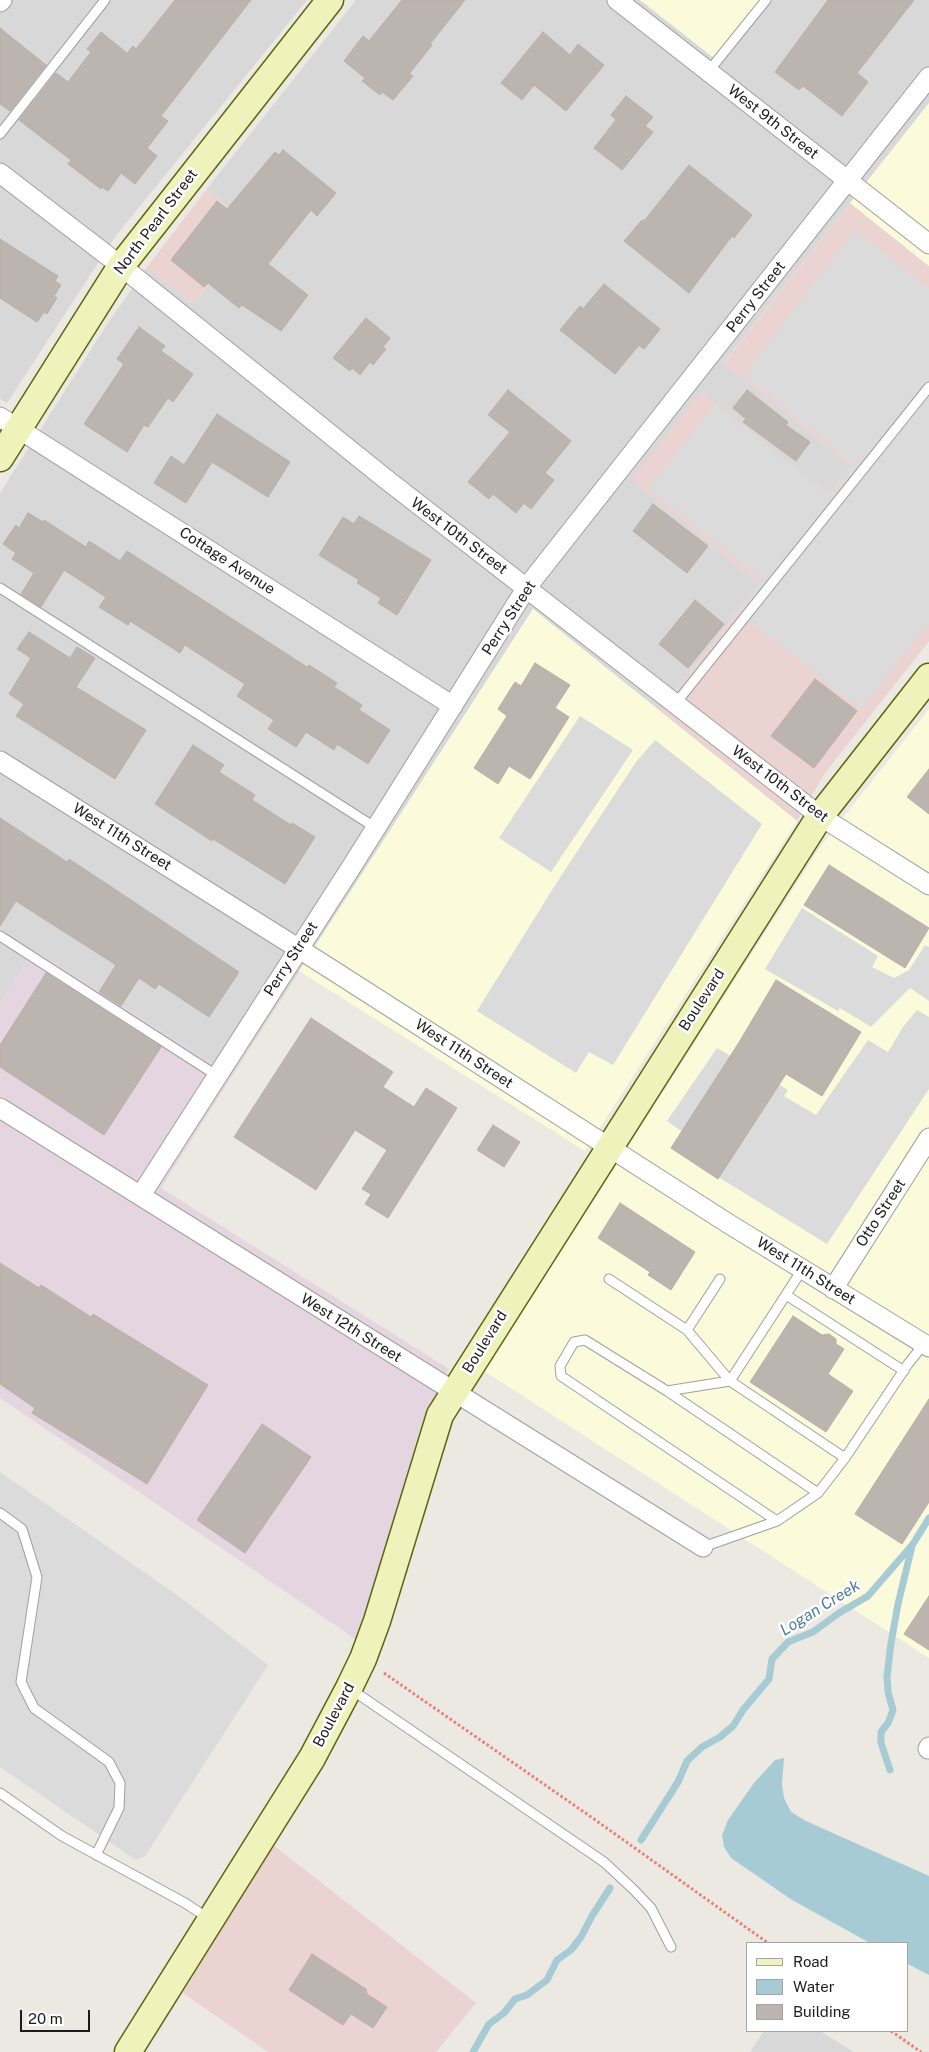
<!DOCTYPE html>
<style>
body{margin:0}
#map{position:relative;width:929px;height:2052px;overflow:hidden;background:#ece8e2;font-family:"Public Sans",sans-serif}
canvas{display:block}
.legend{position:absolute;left:746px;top:1942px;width:162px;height:90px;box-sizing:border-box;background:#fff;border:1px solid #a4a4a4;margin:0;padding:6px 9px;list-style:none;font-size:15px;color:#1b1b1b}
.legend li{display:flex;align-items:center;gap:10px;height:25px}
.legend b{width:25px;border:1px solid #a4a4a4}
.scale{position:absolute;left:20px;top:2010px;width:70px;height:22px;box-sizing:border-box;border:2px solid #1b1b1b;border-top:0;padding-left:6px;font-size:15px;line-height:18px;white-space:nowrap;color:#1b1b1b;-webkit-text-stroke:4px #fff;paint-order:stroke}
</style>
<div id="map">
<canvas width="929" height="2052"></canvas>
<ul class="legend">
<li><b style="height:6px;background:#eff2ba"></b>Road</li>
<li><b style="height:14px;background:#a7cbd5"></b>Water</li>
<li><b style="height:14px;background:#bcb4af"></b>Building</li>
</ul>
<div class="scale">20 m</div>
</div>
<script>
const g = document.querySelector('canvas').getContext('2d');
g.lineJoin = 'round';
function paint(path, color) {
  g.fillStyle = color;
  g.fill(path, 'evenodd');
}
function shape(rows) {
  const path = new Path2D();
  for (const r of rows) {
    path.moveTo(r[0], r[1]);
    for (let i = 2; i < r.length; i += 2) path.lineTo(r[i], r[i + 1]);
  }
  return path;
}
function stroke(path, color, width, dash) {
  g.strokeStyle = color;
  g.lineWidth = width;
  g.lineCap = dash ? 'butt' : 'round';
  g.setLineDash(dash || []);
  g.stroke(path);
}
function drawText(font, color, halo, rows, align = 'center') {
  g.font = font + ' "Public Sans",sans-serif';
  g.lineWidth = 5;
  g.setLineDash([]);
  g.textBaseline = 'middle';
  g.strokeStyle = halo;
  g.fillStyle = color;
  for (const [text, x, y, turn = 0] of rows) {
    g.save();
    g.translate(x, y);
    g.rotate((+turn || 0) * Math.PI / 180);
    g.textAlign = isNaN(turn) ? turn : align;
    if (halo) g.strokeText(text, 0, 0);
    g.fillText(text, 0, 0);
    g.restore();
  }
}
paint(shape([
 [0,0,307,0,115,237,7,403,0,399],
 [356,0,640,0,714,58,759,0,929,0,929,103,724,362,852,466,828,495,632,479,760,583,660,711,533,609,232,1076,33,950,0,1004,0,493,110,320,147,267,194,304,254,228,206,190],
 [764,2031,820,2031,854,2052,750,2052]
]), '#d9d8d8');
paint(shape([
 [206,190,254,228,194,304,147,267],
 [850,203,929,266,929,641,825,773,797,821,660,711,760,583,631,479,701,391,828,495,852,466,724,363],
 [273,1845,476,2003,436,2052,268,2052,183,1993]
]), '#ebd3d2');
paint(shape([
 [33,950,232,1076,161,1188,449,1369,422,1422,357,1640,0,1398,0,1004]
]), '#e4d5e1');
paint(shape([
 [640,0,759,0,714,58],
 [929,103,929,266,850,203],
 [533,609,797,821,585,1151,299,971],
 [929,709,929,1658,484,1371,820,847]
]), '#fbfbdc');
paint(shape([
 [855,230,929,289,929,623,861,709,740,614,763,579,648,488,715,405,830,496,853,463,744,375],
 [580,716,633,750,551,872,499,838],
 [655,740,762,824,613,1065,589,1052,576,1073,477,1011,557,882,636,762],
 [802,908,878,956,872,967,894,978,909,970,925,945,929,947,929,1001,910,988,871,1027,840,1008,838,1011,765,969],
 [917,1010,929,1017,929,1089,827,1244,676,1151,687,1135,667,1121,717,1048,788,1090,784,1096,816,1115,868,1040,888,1052,903,1027],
 [0,1472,177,1595,268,1665,145,1856,136,1860,0,1767]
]), '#dbdbdb');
paint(shape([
 [784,1758,782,1784,784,1798,791,1812,806,1821,929,1876,929,1975,908,1964,908,1943,870,1943,792,1900,731,1858,724,1847,722,1835,728,1820,754,1783,775,1760]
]), '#a7cbd5');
stroke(shape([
 [890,1770,881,1743,881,1732,888,1723,893,1710,888,1692,887,1677,891,1643,898,1604,912,1546],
 [641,1840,678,1782,687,1761,702,1747,720,1737,733,1726,743,1710,769,1679,772,1659,788,1642,813,1632,839,1613,868,1596,913,1544,929,1518],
 [473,2052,489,2024,504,2013,515,1999,527,1995,547,1980,557,1960,571,1950,581,1937,592,1916,610,1888]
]), '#a7cbd5', 7);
const building = shape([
 [175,0,251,0,161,116,168,121,147,148,157,156,135,184,121,173,108,191,102,187,101,189,68,164,71,160,19,120,56,73,68,82,91,52,87,49,101,32,127,53,133,46,136,49,175,0],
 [402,0,465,0,430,44,432,45,409,74,413,76,393,100,382,92,380,95,362,81,365,78,344,61,363,36,369,41,402,0],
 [828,0,914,0,857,73,868,82,842,116,803,86,799,90,775,72,828,0],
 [0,28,46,65,10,111,0,104,0,28],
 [543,32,570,55,578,44,604,65,566,111,534,85,522,100,501,83,543,32],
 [626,96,653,117,645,126,653,132,622,170,594,148,616,120,611,115,626,96],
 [283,150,336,193,317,216,311,210,268,264,308,295,281,331,242,305,239,308,208,283,204,287,171,260,217,201,227,209,275,152,279,155,283,150],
 [689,165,752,215,734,238,732,236,689,293,624,241,642,220,644,221,689,165],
 [0,239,58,276,55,281,61,285,54,296,57,298,47,314,44,312,37,322,0,298,0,239],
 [604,284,660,329,644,349,639,345,615,374,560,330,580,306,583,309,604,284],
 [366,318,390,338,383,347,386,349,373,365,370,362,360,375,352,368,350,371,333,358,366,318],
 [139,327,165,346,161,351,193,374,173,402,168,398,148,427,144,425,127,452,84,424,124,364,117,359,139,327],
 [508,390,571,441,545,473,554,480,531,509,524,503,516,513,493,494,489,499,468,482,510,432,488,415,508,390],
 [747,390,788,422,786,425,810,442,796,461,743,422,746,419,733,408,747,390],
 [217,414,290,462,268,497,212,462,186,503,154,483,171,456,184,465,217,414],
 [653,504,708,546,687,573,633,531,653,504],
 [28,513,43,522,44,520,86,547,89,541,120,561,127,551,307,667,309,665,337,683,334,687,362,705,359,710,390,730,368,764,337,744,334,750,306,732,296,747,268,729,274,720,237,696,245,684,185,645,180,653,130,621,128,625,99,607,106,597,64,570,41,607,21,594,34,573,12,559,16,553,3,544,16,525,19,528,28,513],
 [359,516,431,560,397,615,378,603,381,598,357,583,359,580,319,555,343,517,354,524,359,516],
 [695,600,724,624,688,668,659,644,695,600],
 [29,632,70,658,77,647,95,658,76,687,146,730,115,779,16,716,24,704,9,694,31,658,17,649,29,632],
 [535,663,570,685,555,708,569,717,530,779,509,766,498,784,474,768,507,716,498,709,515,682,521,686,535,663],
 [815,679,857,711,814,768,771,736,815,679],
 [193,745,224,765,219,772,255,795,252,800,291,825,292,823,315,837,285,884,213,839,212,841,155,804,193,745],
 [929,769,929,814,907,797,929,769],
 [0,818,67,862,69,859,113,888,239,972,209,1017,159,984,155,989,139,978,121,1006,99,992,116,965,16,901,0,926,0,818],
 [829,865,929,928,905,968,804,905,829,865],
 [46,973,161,1047,104,1135,0,1067,0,1045,46,973],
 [776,980,861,1032,822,1096,786,1074,718,1179,671,1148,738,1044,776,980],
 [311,1018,393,1072,383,1087,414,1107,426,1088,457,1108,388,1218,365,1204,371,1194,362,1189,387,1150,355,1130,316,1190,234,1137,311,1018],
 [493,1125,520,1142,504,1167,477,1150,493,1125],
 [620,1203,695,1252,671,1290,648,1275,650,1272,598,1238,620,1203],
 [0,1263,39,1288,41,1285,91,1317,93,1314,208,1385,147,1484,32,1413,35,1408,0,1384,0,1263],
 [793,1316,822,1335,829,1334,836,1339,836,1344,844,1349,828,1374,853,1391,826,1432,750,1382,793,1316],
 [929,1399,929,1502,902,1544,855,1514,929,1399],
 [262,1424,311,1457,245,1553,197,1520,262,1424],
 [929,1596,929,1650,904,1634,929,1596],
 [312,1954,366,1989,367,1994,387,2007,373,2028,351,2014,343,2025,289,1990,312,1954]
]);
paint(building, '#bcb4af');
stroke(building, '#bcafa6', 1);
const lane = shape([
 [708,72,766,0],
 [0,134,105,0],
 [0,588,376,828],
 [676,703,929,387],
 [0,936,216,1075],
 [802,1270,730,1381,845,1458],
 [609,1279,687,1330,720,1279],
 [786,1295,904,1371],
 [687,1330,730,1381],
 [730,1381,667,1391,585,1340,574,1342,560,1366,561,1376,777,1521],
 [667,1391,818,1493],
 [0,1513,22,1529,37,1577,21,1682,34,1708,109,1762,120,1783,119,1808,96,1855],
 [703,1547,777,1521,818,1493,845,1458,908,1364,924,1344],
 [352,1690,604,1862,633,1889,651,1908,671,1947],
 [0,1793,62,1836,185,1903,208,1918]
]);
const street = shape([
 [617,0,929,244],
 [0,2,2,0],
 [0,173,121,266,387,480,820,816,929,885],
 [0,417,453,706],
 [0,761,323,964,729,1224,929,1347],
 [0,1108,703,1547],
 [141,1195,352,866,527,587,929,77],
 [833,1289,929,1138],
 [928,1749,929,1747]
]);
const secondary = shape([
 [0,458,121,266,330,0],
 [128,2052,312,1758,349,1688,363,1659,377,1621,440,1415,820,816,929,677]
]);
stroke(lane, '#9f9f9f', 11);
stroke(street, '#9f9f9f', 21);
stroke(secondary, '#5c6510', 29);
stroke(shape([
 [384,1673,594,1819,768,1943],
 [891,2031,921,2052]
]), '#ea8075', 3, [2.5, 2.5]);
stroke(lane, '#fff', 9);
stroke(street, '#fff', 19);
stroke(secondary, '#eff2ba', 26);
drawText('15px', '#1b1b1b', '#fff', [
 ["West 9th Street",773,122,38],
 ["North Pearl Street",156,222,-53],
 ["Perry Street",756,297,-52],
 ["West 10th Street",459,536,37],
 ["Cottage Avenue",227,561,33],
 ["Perry Street",509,618,-57],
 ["West 10th Street",780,784,37],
 ["West 11th Street",122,837,32],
 ["Perry Street",291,959,-57],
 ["Boulevard",702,1000,-57],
 ["West 11th Street",464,1054,33],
 ["Otto Street",881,1213,-57],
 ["West 11th Street",806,1271,32],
 ["West 12th Street",351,1328,32],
 ["Boulevard",485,1342,-58],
 ["Boulevard",334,1715,-62]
]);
drawText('italic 16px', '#537aa0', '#fff', [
 ["Logan Creek",820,1608,-32]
]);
</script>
